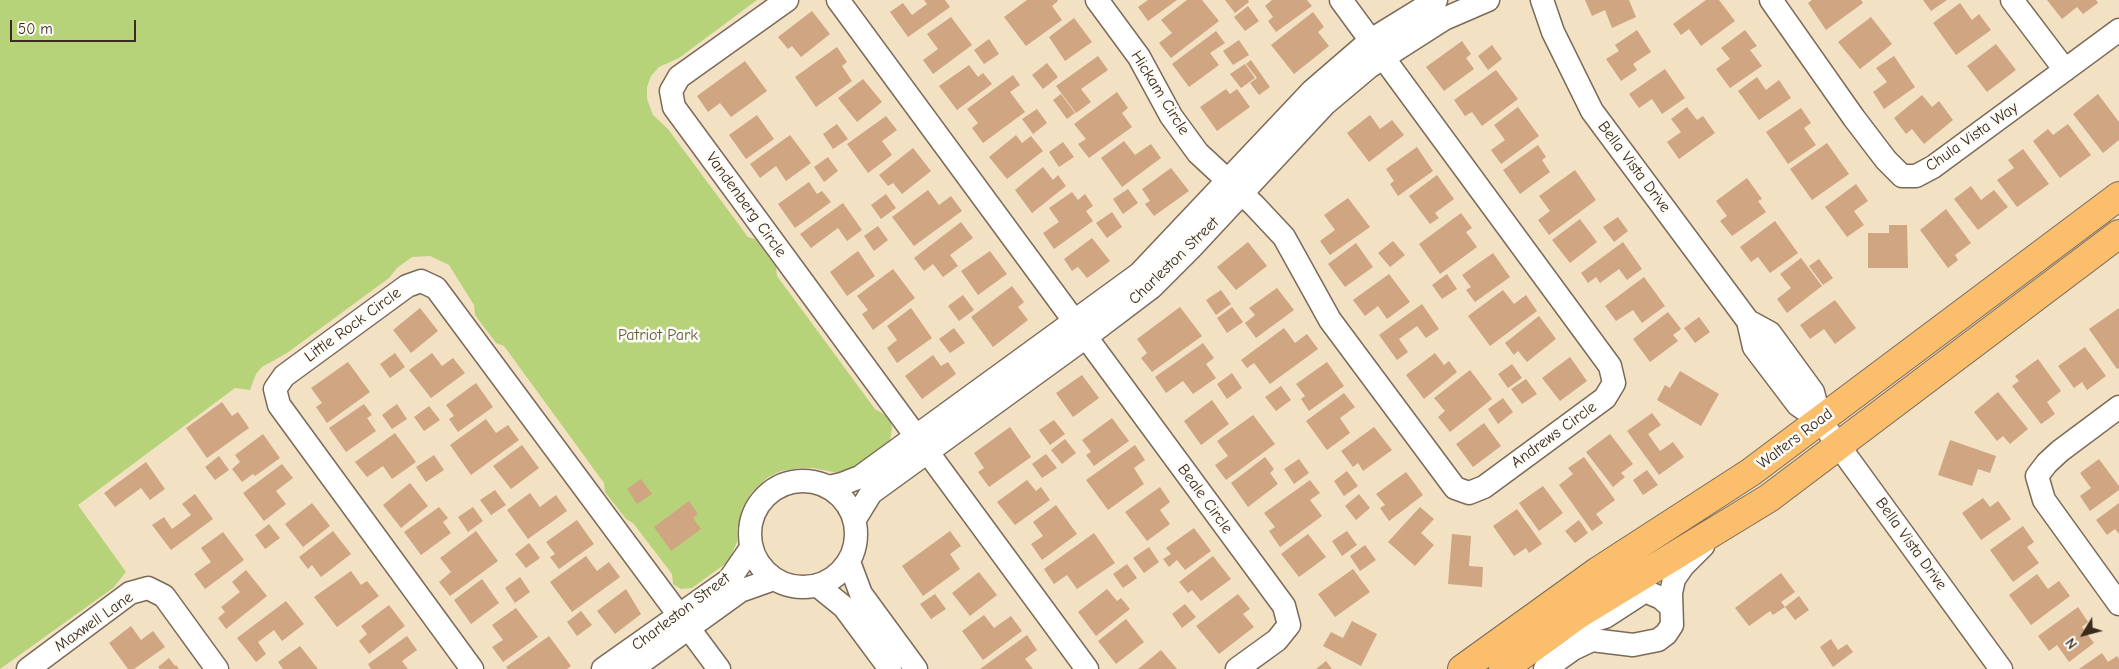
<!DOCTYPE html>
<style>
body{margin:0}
#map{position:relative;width:2119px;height:669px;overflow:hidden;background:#f3e1c4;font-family:"Comic Neue",sans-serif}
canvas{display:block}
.north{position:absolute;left:2059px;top:609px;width:50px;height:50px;-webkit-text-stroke:4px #fdfcf7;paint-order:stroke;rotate:233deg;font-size:14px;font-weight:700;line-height:20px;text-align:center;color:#3b2a1e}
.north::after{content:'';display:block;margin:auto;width:18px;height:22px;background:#3b2a1e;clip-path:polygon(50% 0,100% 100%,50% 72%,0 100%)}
.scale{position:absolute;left:10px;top:20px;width:126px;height:22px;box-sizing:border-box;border:2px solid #3b2a1e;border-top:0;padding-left:6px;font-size:15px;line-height:18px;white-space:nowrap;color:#3b2a1e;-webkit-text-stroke:4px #fdfcf7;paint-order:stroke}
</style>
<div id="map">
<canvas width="2119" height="669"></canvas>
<div class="north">N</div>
<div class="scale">50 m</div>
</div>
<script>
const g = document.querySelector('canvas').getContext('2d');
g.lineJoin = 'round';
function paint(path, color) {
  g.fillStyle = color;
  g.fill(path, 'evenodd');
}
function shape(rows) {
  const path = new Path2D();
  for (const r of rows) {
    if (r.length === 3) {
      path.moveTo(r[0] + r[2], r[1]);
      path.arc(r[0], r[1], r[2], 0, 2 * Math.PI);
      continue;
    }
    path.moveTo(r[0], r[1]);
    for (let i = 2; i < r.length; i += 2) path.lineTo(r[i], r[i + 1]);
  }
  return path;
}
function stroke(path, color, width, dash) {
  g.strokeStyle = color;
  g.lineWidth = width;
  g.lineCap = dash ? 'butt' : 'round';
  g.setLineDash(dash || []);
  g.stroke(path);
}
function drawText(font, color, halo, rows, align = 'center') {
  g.font = font + ' "Comic Neue",sans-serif';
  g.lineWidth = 5;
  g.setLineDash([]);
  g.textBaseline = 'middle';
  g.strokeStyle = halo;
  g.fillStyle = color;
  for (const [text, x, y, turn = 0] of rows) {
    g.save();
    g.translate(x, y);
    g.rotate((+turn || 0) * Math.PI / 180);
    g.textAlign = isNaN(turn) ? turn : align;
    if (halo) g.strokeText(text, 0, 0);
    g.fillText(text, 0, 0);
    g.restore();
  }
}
paint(shape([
 [0,0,757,0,679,58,659,67,651,76,647,87,647,99,653,115,668,129,748,237,755,239,776,267,777,276,875,409,885,415,891,423,892,428,890,441,859,465,846,472,838,473,813,468,799,468,781,471,768,477,751,493,742,509,737,530,737,542,730,558,725,564,692,588,681,589,673,584,672,574,633,523,626,519,605,492,604,483,504,346,496,343,475,315,474,305,449,265,430,256,412,257,397,268,389,278,287,353,262,367,256,374,250,390,235,388,78,505,126,572,113,588,0,669]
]), '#b7d379');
paint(shape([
 [924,0,945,0,950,7,908,37,890,12,903,3,912,15,927,4],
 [1027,0,1057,0,1058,1,1052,6,1062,20,1026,46,1004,17],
 [1148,0,1177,0,1148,21,1138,7],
 [1187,0,1202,0,1219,21,1171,58,1159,43,1172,33,1161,20],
 [1225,0,1248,0,1249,2,1235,13],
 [1272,0,1307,0,1312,6,1276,32,1268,21,1273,17,1265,6],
 [1585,0,1629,0,1636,17,1612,28,1605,10,1592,16],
 [1706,0,1719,0,1735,21,1701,46,1689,29,1681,35,1673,24],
 [1812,0,1861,0,1863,3,1826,30,1808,3],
 [1923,0,1947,0,1931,11],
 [2047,0,2096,0,2098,3,2083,14,2077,7,2062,19],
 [1960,3,1972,20,1979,14,1991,30,1956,55,1933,23],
 [1248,6,1259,21,1245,31,1234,17],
 [812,11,830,34,801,57,792,46,788,49,778,37],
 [1313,12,1324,27,1318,32,1329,46,1294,74,1271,45],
 [951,17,972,45,933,74,923,60,938,49,927,34],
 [1871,17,1892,44,1860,69,1838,42],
 [1074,18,1092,42,1065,61,1049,37],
 [1637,30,1651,52,1633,64,1637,70,1621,81,1606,59,1619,51,1615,45],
 [1745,30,1757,46,1750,50,1762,66,1730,88,1716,69,1730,59,1721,48],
 [1216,31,1225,43,1210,53,1219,65,1189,87,1172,64],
 [989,39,999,54,984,64,974,50],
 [1239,40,1249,55,1233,65,1223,51],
 [1462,41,1471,54,1466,58,1474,69,1444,91,1426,67],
 [1996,44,2016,70,1987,92,1967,66],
 [1492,45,1502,59,1488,70,1478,56],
 [837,47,847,62,842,66,852,81,816,107,795,77],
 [1098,56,1108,70,1081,89,1091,102,1076,113,1056,86],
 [1894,56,1915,87,1884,109,1873,92,1887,82,1876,68],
 [1251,60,1270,87,1259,95,1250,83,1257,78,1246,64],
 [745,61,767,91,731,117,720,103,708,112,697,96],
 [1047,63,1058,77,1043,89,1032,75],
 [1245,64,1255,78,1241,88,1230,74],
 [969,65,978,77,983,73,992,84,957,110,939,86],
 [1665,69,1685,98,1662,114,1652,99,1639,108,1629,94],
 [1496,70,1518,99,1482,126,1472,112,1465,116,1454,100],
 [1013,75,1020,85,1010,92,1025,112,983,143,972,128,978,123,967,109],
 [1757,77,1766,90,1779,80,1791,98,1759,120,1738,91],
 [863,79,882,102,857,122,838,98],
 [1226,89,1230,94,1237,89,1250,107,1217,131,1200,107],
 [1117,92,1128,108,1122,113,1132,127,1089,158,1078,144,1086,139,1074,124],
 [1061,94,1075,113,1067,119,1053,100],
 [2098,94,2119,122,2119,140,2103,153,2073,114],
 [1922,95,1932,107,1939,101,1953,120,1924,144,1912,129,1906,134,1894,118],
 [1518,107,1539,136,1501,164,1491,150,1505,140,1494,125],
 [1687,107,1697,120,1703,116,1715,133,1679,159,1667,142,1681,132,1671,119],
 [1801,108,1811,123,1804,128,1816,145,1788,164,1766,132],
 [1037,109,1047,123,1033,134,1022,119],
 [757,115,774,139,746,159,729,135],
 [1370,115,1380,129,1392,120,1404,135,1369,162,1347,133],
 [886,116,897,130,882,141,892,155,868,173,847,144],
 [837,124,848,139,833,149,823,134],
 [2068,124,2091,155,2060,178,2033,141,2048,129,2053,135],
 [790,135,811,163,786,181,776,166,760,178,750,164],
 [1016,135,1022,143,1031,136,1043,151,1007,179,989,157],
 [1124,141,1135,155,1151,144,1161,158,1122,187,1101,158],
 [1063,142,1074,157,1059,167,1049,152],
 [1827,143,1849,174,1812,200,1790,169],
 [1538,145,1546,157,1542,160,1550,172,1520,194,1503,170],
 [1417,147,1433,171,1398,196,1390,184,1394,181,1386,169],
 [913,148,931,171,902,194,893,183,888,186,879,175],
 [2023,149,2049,184,2017,207,1997,180,2014,168,2008,160],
 [828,157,838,171,824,182,814,167],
 [1043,167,1053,180,1058,175,1066,186,1032,213,1015,190],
 [1171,168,1189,191,1154,216,1145,204,1150,201,1142,189],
 [1575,170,1596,200,1549,235,1538,220,1550,211,1539,196],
 [1437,175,1454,199,1435,213,1439,218,1430,224,1409,196],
 [1747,178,1762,199,1758,201,1766,212,1732,236,1720,221,1727,216,1716,201],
 [809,182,817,194,822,191,831,202,795,228,778,204],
 [1856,184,1868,201,1854,211,1864,225,1847,237,1825,207],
 [1971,186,1981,200,1994,190,2008,207,1978,230,1954,199],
 [1128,189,1138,203,1123,214,1113,199],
 [928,190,939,205,951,196,962,211,914,246,892,217],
 [1072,192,1078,200,1085,194,1093,206,1086,211,1093,221,1054,249,1043,233,1059,222,1049,208],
 [886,194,896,208,881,219,871,205],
 [1348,198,1370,227,1330,255,1320,241,1335,230,1324,215],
 [843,203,862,230,847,241,838,228,811,248,800,234],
 [1946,209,1971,243,1955,255,1958,260,1948,268,1920,230],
 [1112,212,1122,227,1107,238,1096,223],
 [1461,213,1472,228,1466,232,1477,247,1440,274,1419,244],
 [1618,217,1628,231,1614,242,1603,227],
 [1580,219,1597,242,1570,263,1552,240],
 [1775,221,1798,253,1770,273,1758,257,1751,262,1740,247],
 [961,222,973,238,950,255,958,266,943,277,933,264,924,271,914,258],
 [1889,225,1907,225,1908,268,1868,268,1868,233,1889,233],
 [878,226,888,240,874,251,864,236],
 [1092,238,1110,261,1087,278,1078,267,1072,271,1064,259],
 [1393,241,1405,255,1390,267,1378,253],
 [1248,242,1267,266,1236,290,1217,267],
 [1623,242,1642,269,1627,280,1619,269,1600,283,1596,277,1588,283,1581,273],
 [1356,243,1373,267,1345,287,1328,264],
 [858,251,875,276,847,296,830,272],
 [990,251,1007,274,978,295,961,271],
 [1493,253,1510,277,1475,302,1466,290,1471,287,1462,275],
 [1801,258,1822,286,1787,313,1777,299,1791,288,1780,274],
 [1819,259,1833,278,1823,285,1809,266],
 [893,269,915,298,873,330,862,314,868,310,857,296],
 [1389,274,1410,302,1387,319,1378,306,1365,316,1353,300],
 [1447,274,1457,289,1442,299,1432,285],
 [1644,277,1665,306,1642,323,1633,310,1616,321,1605,306],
 [1012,286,1024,302,1018,307,1028,320,993,347,971,317],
 [1277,288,1294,310,1256,338,1245,323,1255,315,1249,308],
 [1221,290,1231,304,1216,315,1206,300],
 [1503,290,1514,304,1526,295,1537,311,1490,346,1468,316],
 [963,295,974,310,959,321,948,306],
 [1835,300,1856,328,1835,344,1824,329,1810,339,1800,325],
 [1422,304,1439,329,1426,338,1417,326,1399,339,1408,352,1397,360,1379,335],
 [1180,307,1202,336,1152,372,1141,358,1147,353,1137,339],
 [1232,307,1243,322,1227,333,1217,318],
 [420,308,438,331,411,353,393,330],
 [911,308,932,338,897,363,887,348,897,340,887,326],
 [2119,308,2119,368,2117,369,2089,329],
 [1668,312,1681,329,1673,335,1678,341,1650,362,1633,339],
 [1539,316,1556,339,1527,362,1518,351,1514,355,1505,343],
 [1699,317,1710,332,1695,343,1684,328],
 [954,328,965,343,950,353,939,339],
 [1284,328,1295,343,1307,334,1318,349,1270,384,1254,363,1247,368,1241,360],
 [1203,343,1214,358,1206,364,1216,378,1193,394,1183,381,1166,393,1155,377],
 [2085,347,2106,376,2087,390,2082,382,2074,388,2058,366],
 [395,353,405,367,390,378,380,364],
 [432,353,442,366,453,358,465,373,431,398,409,370],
 [1435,353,1444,365,1449,361,1457,372,1424,399,1406,375],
 [933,355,941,366,948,362,956,374,922,399,905,376],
 [1570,357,1587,381,1560,401,1542,378],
 [2038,359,2061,391,2047,402,2055,414,2041,424,2012,386,2019,381,2015,376],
 [348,362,370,392,327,423,316,407,322,403,311,388],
 [1327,362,1344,386,1309,411,1301,399,1305,396,1296,384],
 [1512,364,1522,378,1508,388,1498,374],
 [1470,370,1492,399,1450,432,1438,417,1445,411,1434,398],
 [1680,371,1719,394,1701,426,1657,400,1665,385,1670,388],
 [1232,373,1242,388,1227,399,1217,384],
 [1082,375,1099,398,1073,417,1056,393],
 [1526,379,1537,394,1522,404,1511,389],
 [476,383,493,407,458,432,449,419,454,416,446,405],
 [1281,386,1291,400,1276,411,1265,397],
 [1998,392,2028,429,2010,444,2003,436,1997,441,1974,412],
 [1344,393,1355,407,1340,418,1350,433,1327,450,1306,421],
 [1503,398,1513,412,1498,424,1488,409],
 [1212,400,1229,424,1201,445,1184,421],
 [222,402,232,416,238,412,249,428,207,458,186,428],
 [364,404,372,415,367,418,376,431,346,452,329,428],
 [397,404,407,419,392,429,382,415],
 [429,406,440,420,424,431,414,417],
 [1652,413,1661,425,1648,434,1660,451,1673,442,1684,457,1659,475,1627,431],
 [1253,415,1275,444,1226,480,1215,465,1228,456,1217,441],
 [1112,418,1129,441,1094,466,1086,455,1091,452,1082,440],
 [486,419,496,433,508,425,519,440,471,475,450,445],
 [1054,420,1065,434,1050,445,1039,430],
 [1484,423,1501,446,1473,467,1456,444],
 [1010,427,1031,457,989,487,978,472,984,468,974,453],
 [1374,427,1392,450,1363,471,1358,463,1353,467,1341,451],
 [395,433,416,462,392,479,383,466,367,477,355,462],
 [263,434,280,458,255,476,253,474,242,482,232,469,240,462,235,455],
 [1610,434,1633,464,1621,473,1625,477,1613,487,1586,452],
 [1065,439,1076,453,1062,464,1051,450],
 [1950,440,1996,456,1990,473,1978,469,1972,486,1938,475],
 [522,445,539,468,511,489,493,466],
 [1135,445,1145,460,1134,468,1144,484,1108,510,1086,480],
 [1046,454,1057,468,1042,478,1032,464],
 [434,455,444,470,426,482,416,467],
 [219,456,229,470,215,480,205,467],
 [1265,457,1274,469,1270,473,1278,484,1248,507,1231,483],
 [1584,457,1615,500,1596,514,1603,523,1592,531,1559,485,1573,474,1568,468],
 [1299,459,1309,473,1294,484,1284,469],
 [2099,459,2119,486,2119,490,2090,511,2080,496,2091,488,2080,473],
 [146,462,165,489,150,500,141,488,115,507,104,493],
 [282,464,293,478,276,491,286,504,264,521,243,493],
 [1647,470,1658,485,1643,495,1633,480],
 [1347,471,1358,486,1344,496,1334,481],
 [1406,472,1423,495,1389,521,1380,508,1385,505,1376,494],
 [641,479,652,494,637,504,627,489],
 [1027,480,1036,491,1041,487,1050,500,1015,525,997,502],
 [1310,480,1320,493,1310,500,1322,516,1280,547,1269,531,1275,527,1264,513],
 [410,483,428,506,401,528,383,505],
 [1543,486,1563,513,1539,531,1519,503],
 [1160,487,1170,502,1160,510,1170,524,1147,541,1125,512],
 [495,490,506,505,491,515,480,500],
 [530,493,540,507,556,495,567,511,528,539,507,510],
 [195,494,213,519,171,550,152,525,164,517,172,529,191,515,182,504],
 [1359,494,1370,508,1356,520,1345,506],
 [1983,498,1990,507,1998,501,2011,519,1981,540,1962,513],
 [689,501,698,514,693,518,701,529,671,551,654,527],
 [312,503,330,526,303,547,285,524],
 [2119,503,2119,534,2115,529,2107,535,2096,520],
 [1056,505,1077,534,1042,560,1031,544,1043,536,1033,522],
 [439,507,448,518,443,522,451,533,421,555,404,532],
 [473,507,483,521,468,532,458,517],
 [1420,507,1434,519,1421,533,1434,545,1415,566,1388,542],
 [1517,509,1542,544,1529,553,1526,548,1514,556,1493,526],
 [577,520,594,544,559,569,550,557,555,554,546,542],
 [1579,520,1588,533,1575,543,1565,531],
 [269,524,280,538,265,549,255,535],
 [2023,526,2034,542,2027,547,2039,563,2013,582,1990,550],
 [1194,528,1211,551,1185,570,1177,560,1169,567,1163,559,1171,554,1166,548],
 [333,531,351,554,321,577,312,565,308,569,299,557],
 [476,531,498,561,450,596,439,582,451,572,440,558],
 [950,531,961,546,950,554,960,569,923,596,902,566],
 [1347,531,1357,545,1342,556,1332,541],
 [223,532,244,560,205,589,194,574,211,562,201,548],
 [1094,533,1115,563,1077,589,1067,575,1054,584,1044,569],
 [1308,534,1326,557,1299,577,1281,554],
 [1452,534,1471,536,1469,566,1483,567,1482,587,1448,584],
 [529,543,540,558,526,568,515,554],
 [1365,545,1376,560,1360,571,1350,556],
 [1149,547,1159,562,1144,573,1133,558],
 [586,556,597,571,609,562,620,577,572,612,550,582],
 [1213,556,1231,579,1201,601,1192,590,1188,593,1179,582],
 [1127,564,1137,578,1123,588,1113,574],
 [1353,569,1370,592,1335,617,1318,594],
 [246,570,267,596,226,629,218,618,225,612,221,607,240,592,232,582],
 [351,571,361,585,367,581,379,596,337,627,314,597],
 [979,572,997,595,970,616,952,593],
 [1781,573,1795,592,1781,602,1785,607,1773,615,1770,611,1749,626,1735,608],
 [2037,574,2048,589,2059,581,2070,596,2031,625,2009,595],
 [520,577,530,592,515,603,505,588],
 [482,579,499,603,471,624,454,600],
 [626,589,641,614,615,634,597,611],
 [1107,589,1117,601,1121,598,1130,609,1096,636,1078,612],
 [935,594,946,609,931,619,920,604],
 [1238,594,1250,609,1243,614,1254,627,1219,654,1196,626],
 [1799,596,1809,610,1795,620,1785,607],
 [286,601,304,624,282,641,274,630,258,642,266,654,256,662,237,638],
 [1185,604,1196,617,1182,628,1172,614],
 [389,605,405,626,369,654,359,641,367,634,361,626],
 [2078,607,2088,622,2082,627,2094,643,2069,662,2057,645,2049,651,2038,636],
 [516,608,538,637,503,662,492,647,503,640,492,625],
 [581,611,592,625,577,636,567,622],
 [984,615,994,628,1011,616,1022,631,983,660,962,631],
 [1126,619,1144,642,1116,664,1098,641],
 [1352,621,1377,634,1361,666,1323,646,1331,632,1343,638],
 [131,626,141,640,153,631,165,647,134,669,128,669,109,643],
 [1027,635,1037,650,1025,659,1033,669,980,669],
 [407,636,417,650,402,661,408,669,371,669,368,664],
 [549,636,571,666,567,669,508,669,506,667],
 [1831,639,1838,650,1847,644,1853,652,1833,667,1820,647],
 [300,646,318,669,283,669,278,662],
 [1161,650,1177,669,1138,669],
 [2102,653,2108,662,2117,656,2119,659,2119,669,2079,669],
 [169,658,175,666,176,665,179,669,160,669,158,667],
 [1326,661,1332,669,1316,669]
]), '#cfa582');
const minor = shape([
 [787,0,679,77,671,91,674,107,1087,669],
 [838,0,1284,606,1289,625,1277,640,1237,669],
 [1097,0,1139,57,1171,116,1198,153,1254,205,1284,237,1330,320,1455,488,1469,493,1484,487,1605,398,1614,383,1610,366,1341,0],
 [1542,0,1553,32,1592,111,1748,321,1754,347,1798,405,1820,420,2001,669],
 [1771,0,1854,118,1886,160,1902,176,1916,176,1933,167,2119,30],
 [2012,0,2065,70],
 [1748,321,1770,333,1813,392,1820,420],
 [2119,407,2060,451,2047,463,2037,476,2044,500,2119,604],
 [803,534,53],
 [829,487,842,484,860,477,1139,274,1312,91,1371,40,1436,0],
 [855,519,871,493,1086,337,1152,287,1190,249,1325,104,1369,67,1444,19,1488,0],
 [849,562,861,594,916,669],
 [818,586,844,607,890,669],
 [1568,628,1605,617,1645,591,1661,598,1670,606],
 [28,669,130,593,148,588,164,596,217,669],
 [472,669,279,405,275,389,284,376,407,286,421,281,436,288,719,669],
 [603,669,729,580,751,548],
 [632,669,740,591,774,579],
 [1545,669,1573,649,1592,640,1633,645,1658,640,1666,634,1672,625,1671,593,1674,579,1683,566,1703,546]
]);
const major = shape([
 [1462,669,1598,571,1751,472,2119,196],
 [1503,669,1579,614,1769,498,2119,234]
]);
stroke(minor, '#7b6a58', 25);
stroke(major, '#7b6a58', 30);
stroke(minor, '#fff', 22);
stroke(major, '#fabe6d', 28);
drawText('16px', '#3b2a1e', '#fdfcf7', [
 ["Hickam Circle",1160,93,58],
 ["Chula Vista Way",1972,137,-35],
 ["Bella Vista Drive",1634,167,53],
 ["Vandenberg Circle",746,205,54],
 ["Charleston Street",1174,261,-44],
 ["Little Rock Circle",353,325,-36],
 ["Andrews Circle",1554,435,-36],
 ["Walters Road",1795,439,-37],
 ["Beale Circle",1205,499,54],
 ["Bella Vista Drive",1911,544,54],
 ["Charleston Street",681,612,-37],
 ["Maxwell Lane",94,622,-35]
]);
drawText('16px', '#605d39', '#fdfcf7', [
 ["Patriot Park",658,335]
]);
</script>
